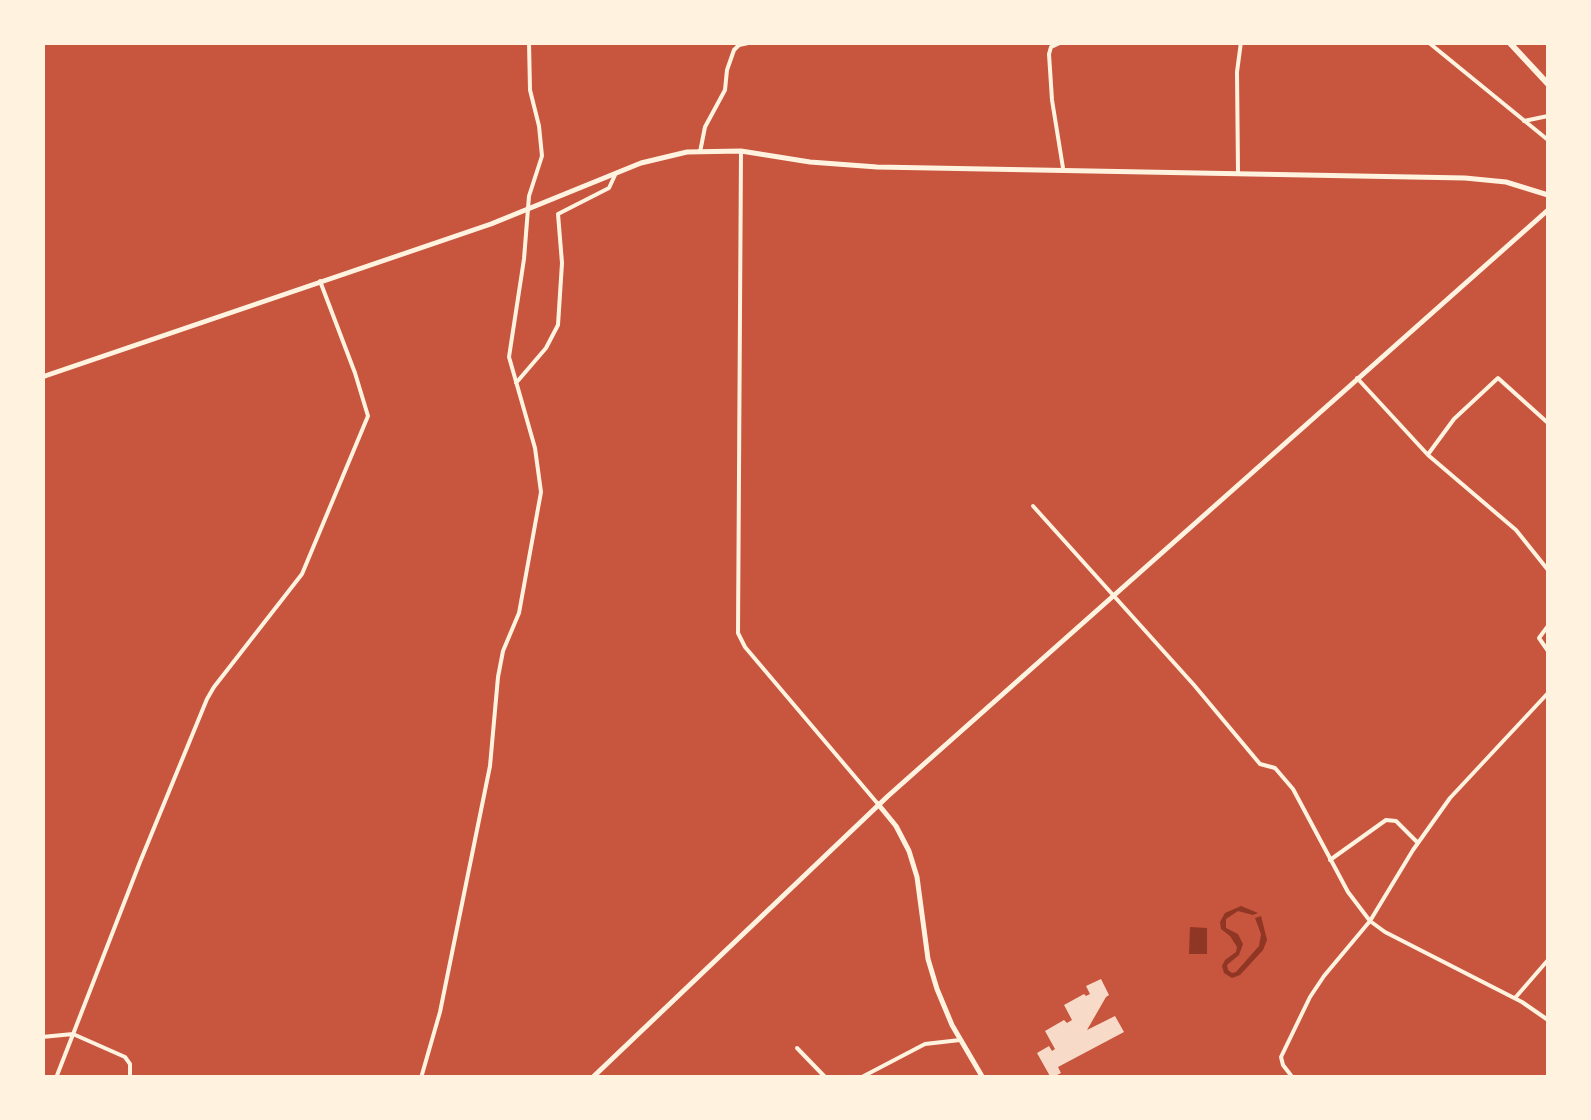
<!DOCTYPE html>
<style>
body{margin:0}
#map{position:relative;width:1591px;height:1120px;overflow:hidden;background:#c8553d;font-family:"Roboto Condensed",sans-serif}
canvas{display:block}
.frame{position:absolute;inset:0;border:45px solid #fff3e0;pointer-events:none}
</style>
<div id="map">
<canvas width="1591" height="1120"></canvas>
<div class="frame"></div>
</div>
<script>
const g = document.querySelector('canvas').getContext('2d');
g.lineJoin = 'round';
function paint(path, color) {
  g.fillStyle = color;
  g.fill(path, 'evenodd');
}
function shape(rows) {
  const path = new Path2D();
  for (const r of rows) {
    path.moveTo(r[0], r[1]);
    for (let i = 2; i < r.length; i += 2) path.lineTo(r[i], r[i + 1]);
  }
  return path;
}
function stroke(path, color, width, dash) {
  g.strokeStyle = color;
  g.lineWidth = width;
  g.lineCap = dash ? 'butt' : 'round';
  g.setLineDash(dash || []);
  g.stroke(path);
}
paint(shape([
 [1241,906,1258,913,1253,915,1238,911,1226,919,1226,928,1238,934,1243,944,1239,955,1227,965,1228,970,1232,973,1236,972,1259,946,1261,934,1255,918,1261,916,1267,940,1263,950,1240,975,1232,978,1224,973,1222,966,1225,960,1236,952,1237,947,1230,936,1221,929,1220,922,1225,913],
 [1190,927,1207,928,1207,954,1189,954]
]), '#8f3625');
paint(shape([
 [1101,979,1109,995,1106,997,1087,1030,1115,1016,1124,1032,1058,1067,1061,1073,1051,1078,1037,1053,1049,1046,1052,1051,1055,1049,1045,1031,1064,1020,1067,1023,1072,1020,1064,1005,1084,994,1086,996,1090,994,1086,986]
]), '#f7dbc8');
stroke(shape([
 [1062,42,1051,47,1049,54,1052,100,1063,168],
 [1428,42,1548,140],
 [1524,121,1548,116],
 [741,151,738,633,745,647,878,804],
 [700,152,705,127,725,90,727,70,734,50,739,45,753,42],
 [1238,172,1237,72,1241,42],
 [1357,378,1428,455,1516,530,1548,570],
 [516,383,546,348,558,325,562,263,558,214,609,188,615,175],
 [1429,453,1454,419,1498,378,1548,423],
 [1033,506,1194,685,1260,764,1275,768,1293,789,1348,892,1370,921,1385,932,1522,1002,1548,1020],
 [1548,626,1539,638,1548,651],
 [1330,860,1386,820,1396,821,1418,843],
 [1515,998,1548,960],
 [42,1037,73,1034,125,1057,130,1064,130,1078],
 [797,1048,826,1078],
 [56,1078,140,862,207,699,214,687,302,574,368,416,355,373,320,281],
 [421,1078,440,1012,490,766,498,677,503,651,519,613,541,492,535,448,509,357,524,259,529,196,542,156,539,126,530,90,529,42],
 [860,1078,925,1044,960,1040],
 [1293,1078,1283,1065,1281,1057,1310,997,1324,976,1370,921,1413,850,1450,798,1548,693]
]), '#fff3e0', 4);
stroke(shape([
 [42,377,491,224,641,163,687,152,741,151,810,162,877,167,1465,178,1506,182,1548,195],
 [878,804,896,826,909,851,917,877,928,959,937,989,952,1025,983,1078]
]), '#fff3e0', 5);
stroke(shape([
 [592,1078,888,796,1548,210]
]), '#fff3e0', 5);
stroke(shape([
 [1509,42,1548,84]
]), '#fff3e0', 6);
</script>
